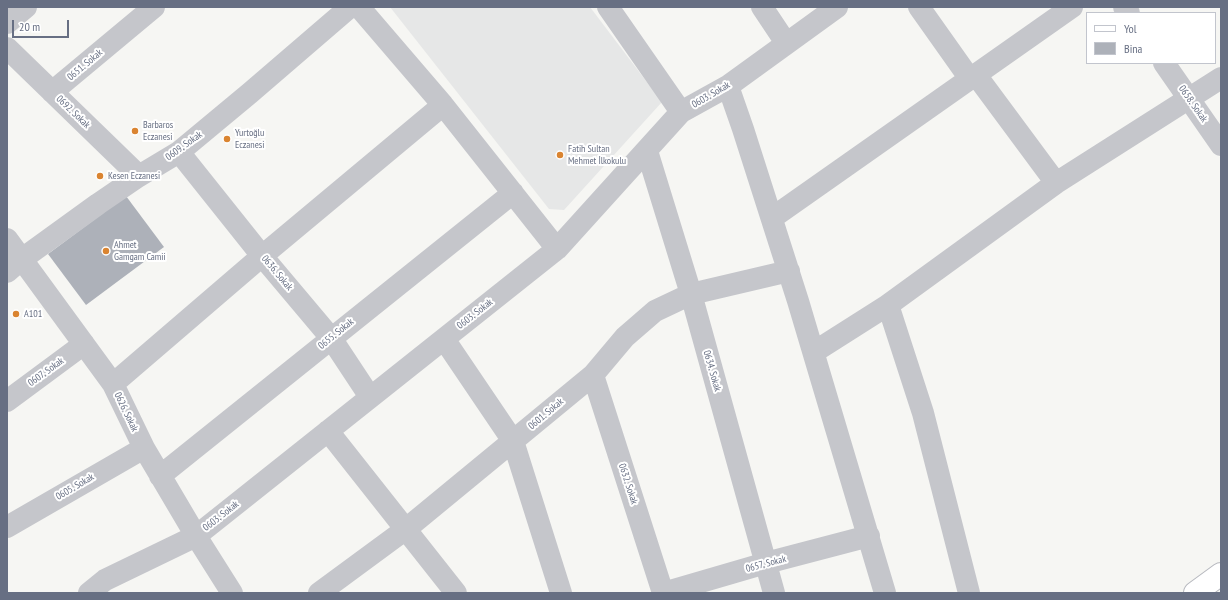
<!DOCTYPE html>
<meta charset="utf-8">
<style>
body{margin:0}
#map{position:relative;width:1228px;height:600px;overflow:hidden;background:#f6f6f3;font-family:"PT Sans Narrow",sans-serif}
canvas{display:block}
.frame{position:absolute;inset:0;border:8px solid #676f83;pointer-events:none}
.legend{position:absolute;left:1086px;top:12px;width:130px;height:52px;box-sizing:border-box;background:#fff;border:1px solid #c2c5cd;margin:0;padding:5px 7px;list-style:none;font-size:12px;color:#676f83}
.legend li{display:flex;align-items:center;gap:8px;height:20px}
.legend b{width:20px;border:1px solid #c2c5cd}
.scale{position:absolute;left:12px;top:20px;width:57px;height:18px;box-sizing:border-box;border:2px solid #676f83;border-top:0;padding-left:5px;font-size:12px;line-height:14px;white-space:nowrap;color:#676f83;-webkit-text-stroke:3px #fff;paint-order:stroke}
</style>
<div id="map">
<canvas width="1228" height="600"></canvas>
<div class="frame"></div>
<ul class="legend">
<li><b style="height:5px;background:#fff"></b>Yol</li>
<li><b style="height:11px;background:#adb1b9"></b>Bina</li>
</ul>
<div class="scale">20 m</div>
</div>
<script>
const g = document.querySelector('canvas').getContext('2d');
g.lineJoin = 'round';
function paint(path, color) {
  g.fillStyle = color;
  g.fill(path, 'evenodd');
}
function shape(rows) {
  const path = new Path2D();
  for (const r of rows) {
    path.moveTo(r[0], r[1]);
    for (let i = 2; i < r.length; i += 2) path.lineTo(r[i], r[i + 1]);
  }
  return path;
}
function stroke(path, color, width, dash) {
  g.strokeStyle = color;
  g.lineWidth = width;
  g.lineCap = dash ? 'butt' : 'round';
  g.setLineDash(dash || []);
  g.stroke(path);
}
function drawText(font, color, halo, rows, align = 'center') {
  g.font = font + ' "PT Sans Narrow",sans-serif';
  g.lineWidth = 4;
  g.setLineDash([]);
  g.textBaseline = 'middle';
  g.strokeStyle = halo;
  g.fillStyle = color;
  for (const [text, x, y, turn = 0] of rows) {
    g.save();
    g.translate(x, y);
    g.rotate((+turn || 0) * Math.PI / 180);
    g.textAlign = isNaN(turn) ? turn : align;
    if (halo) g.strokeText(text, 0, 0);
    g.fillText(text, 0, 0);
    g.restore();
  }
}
paint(shape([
 [390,7,590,7,662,102,564,210,549,209]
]), '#e6e7e7');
paint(shape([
 [126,196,164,247,86,305,48,254]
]), '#adb1b9');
const secondary = shape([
 [1195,593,1221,574]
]);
stroke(secondary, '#b7b9bf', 24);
stroke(shape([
 [359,7,443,105,557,249],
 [608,7,681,112],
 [762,7,786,43],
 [919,7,970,79],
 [1124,7,1129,13],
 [7,23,26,7],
 [7,48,139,176],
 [1164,63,1221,145],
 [976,75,1056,183],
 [728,86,743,129,798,301,885,593],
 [52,92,154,7],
 [647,151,691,294,774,593],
 [179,152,262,256,331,338,370,397],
 [772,218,1072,7],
 [7,239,113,384,144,448,196,536,232,593],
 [7,272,22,259,98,204,139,176,179,152,250,93,350,7],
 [888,305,923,413,969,593],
 [444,339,513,441,561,593],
 [814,352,888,305,1056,183,1221,78],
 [593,375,663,593],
 [113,384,262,256,443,105],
 [7,401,84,344],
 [328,431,456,593],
 [160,476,513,193],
 [7,527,144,448],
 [89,593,105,580,196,536,557,249,681,112,728,86,837,7],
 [319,593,406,529,593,375,625,337,655,311,691,294,789,271],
 [663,593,766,563,869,536]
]), '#c5c6cb', 22);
stroke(secondary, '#fff', 22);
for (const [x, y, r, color] of [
 [135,131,4,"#da8430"],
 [227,139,4,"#da8430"],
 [560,155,4,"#da8430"],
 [100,176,4,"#da8430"],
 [106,251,4,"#da8430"],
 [16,314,4,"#da8430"]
]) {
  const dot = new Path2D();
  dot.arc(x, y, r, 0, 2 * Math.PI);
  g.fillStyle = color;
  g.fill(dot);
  stroke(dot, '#fff', 1.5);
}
drawText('10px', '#676f83', '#fff', [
 ["0651. Sokak",85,65,-40],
 ["0603. Sokak",711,95,-30],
 ["0658. Sokak",1193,104,55],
 ["0692. Sokak",73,112,44],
 ["0609. Sokak",184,146,-36],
 ["0636. Sokak",277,273,50],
 ["0603. Sokak",475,314,-38],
 ["0655. Sokak",336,334,-39],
 ["0634. Sokak",712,371,74],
 ["0607. Sokak",46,372,-36],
 ["0626. Sokak",126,412,64],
 ["0601. Sokak",546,414,-40],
 ["0632. Sokak",628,484,72],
 ["0605. Sokak",75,487,-30],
 ["0603. Sokak",221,516,-38],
 ["0657. Sokak",766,564,-15]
]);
drawText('10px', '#676f83', '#fff', [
 ["Barbaros",143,125],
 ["Eczanesi",143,137],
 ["Yurtoğlu",235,133],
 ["Eczanesi",235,145],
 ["Fatih Sultan",568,149],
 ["Mehmet İlkokulu",568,161],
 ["Kesen Eczanesi",108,176],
 ["Ahmet",114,245],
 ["Gamgam Camii",114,257],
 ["A101",24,314]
], 'left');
</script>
